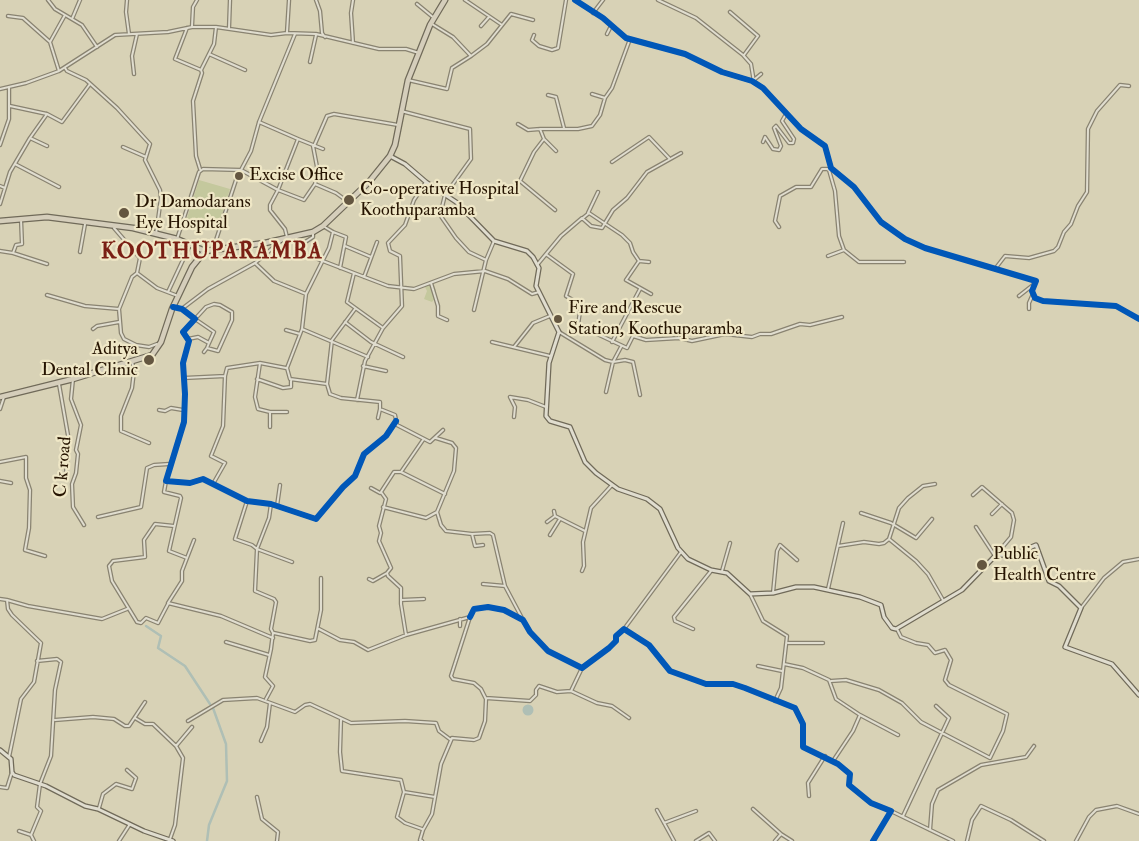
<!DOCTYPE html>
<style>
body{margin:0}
canvas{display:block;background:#d8d2b6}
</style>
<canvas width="1139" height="841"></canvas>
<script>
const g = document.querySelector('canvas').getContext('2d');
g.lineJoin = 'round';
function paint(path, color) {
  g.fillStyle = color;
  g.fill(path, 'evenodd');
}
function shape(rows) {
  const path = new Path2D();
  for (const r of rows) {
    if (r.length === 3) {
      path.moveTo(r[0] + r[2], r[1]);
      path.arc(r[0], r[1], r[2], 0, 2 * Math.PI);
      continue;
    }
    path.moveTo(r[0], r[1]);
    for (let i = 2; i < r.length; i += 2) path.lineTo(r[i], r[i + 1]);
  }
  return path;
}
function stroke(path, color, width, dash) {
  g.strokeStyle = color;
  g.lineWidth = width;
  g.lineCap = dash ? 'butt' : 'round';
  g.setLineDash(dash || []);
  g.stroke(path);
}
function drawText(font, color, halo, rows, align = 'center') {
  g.font = font + ' "IM FELL Double Pica",serif';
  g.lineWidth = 4.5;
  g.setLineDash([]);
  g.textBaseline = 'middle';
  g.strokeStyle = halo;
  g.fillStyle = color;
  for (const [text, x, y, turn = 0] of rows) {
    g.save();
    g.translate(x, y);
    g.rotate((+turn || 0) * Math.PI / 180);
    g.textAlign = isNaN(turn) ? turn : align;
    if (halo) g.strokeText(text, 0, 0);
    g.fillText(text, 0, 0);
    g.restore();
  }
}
paint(shape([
 [199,180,230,189,218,227,186,221],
 [428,285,434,286,436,290,436,297,432,302,424,299,427,291,425,287]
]), '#c4c89d');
paint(shape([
 [528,710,5.5]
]), '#afbfb5');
stroke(shape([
 [146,626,161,636,158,648,185,666,210,704],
 [207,841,209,825,227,781,226,744,213,708]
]), '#afbfb5', 2.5);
const street = shape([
 [48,0,55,9,82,25,97,47],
 [127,0,126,12,129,34],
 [316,0,320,11,322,33,325,37],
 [353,0,351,13,353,43],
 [465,0,502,25],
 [575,0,603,18,626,38,685,54,722,72,752,81,763,88,801,129,825,146,831,168,854,187,881,222,905,239,925,248,1036,281,1032,291,1035,298,1043,301,1116,306,1139,319],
 [658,0,696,18,743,55,751,64,754,82],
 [417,4,434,18],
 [730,12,758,36,744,55],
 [593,13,603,0],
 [8,16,23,18,50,42,59,71],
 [72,19,80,0],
 [192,26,193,7,197,0],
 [481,26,489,17],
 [187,28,175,59,201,70],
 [229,28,230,0],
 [287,32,289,0],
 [607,34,611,26],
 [534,35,532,40,539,46,552,50,558,48,566,0],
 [50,42,65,15],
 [209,54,245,70],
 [471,56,487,44,511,14,533,20],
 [310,62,316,35],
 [65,68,67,71,86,80,117,108,150,144,145,160,160,190,161,198,156,234],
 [134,74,132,56,137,34],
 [755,79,761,74],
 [408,80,447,89,452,68,471,56,453,37,432,24],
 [0,89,26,83,59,71,115,35,168,32,192,27,216,27,271,35,287,33,316,34,379,49,406,49,419,53],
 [592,94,605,98],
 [548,95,556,97,564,128],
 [10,106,47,114,62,122,90,84],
 [401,111,470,129,471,159,445,195,440,215,456,238,469,252,486,260,474,310],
 [259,122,298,139],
 [518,124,528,130,540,129],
 [30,138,47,146],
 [544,139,534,152,520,181,555,210],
 [763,142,765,137,773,149,779,150,781,146,774,128,776,126,789,143,793,143,794,139,782,121,786,114],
 [0,145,9,119,9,87],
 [313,146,318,172,315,184,336,193,347,201],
 [314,146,327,116,334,114,398,125],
 [123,147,146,157],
 [556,151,544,139,540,129,578,129,592,126,600,115,605,98,612,88,630,39],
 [612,162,649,137,669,158],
 [15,164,59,187],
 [200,169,196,156,193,101,202,73,201,70,214,44,216,27],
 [241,170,251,151,259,122,295,34],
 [315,184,304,200,278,190,298,139,323,149],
 [0,186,5,188],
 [0,204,10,172,30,138,47,114],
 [588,213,598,192],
 [583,218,589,213,622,235,630,243,633,252,639,261],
 [323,226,333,232,329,248,306,294,302,329,287,368,290,379,327,384,330,394,341,398,380,402,380,409,395,415,397,425,430,442,443,430],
 [779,227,775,221,780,196,796,187,811,187,822,169,827,169,829,170,835,191,839,236,844,250,859,262,904,262],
 [114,228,140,258,137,273,157,288,178,296],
 [333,232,346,237,340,268],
 [296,236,298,250,302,253,354,273,347,302,383,328],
 [177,239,199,172,203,169,241,170,278,190,270,205,270,210,285,229,287,237],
 [299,246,313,237,313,232],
 [345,246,371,257],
 [213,249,239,171],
 [0,251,13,253,16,245,22,244,21,219],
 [80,252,85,224],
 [13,253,47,264],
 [547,255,573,274,566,296,581,305,578,325,627,348,633,336,646,340,679,338,692,341,725,334,752,337,760,334,771,334,800,324,810,325,842,317],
 [828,256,844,250],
 [486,260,494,241],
 [639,261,626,280,651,294],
 [639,261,649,262],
 [255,263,274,281,306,294],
 [537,265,561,236,582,218,591,226,602,228,613,210,627,198,647,172,681,153],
 [995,269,1005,256,1029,258,1054,251,1058,247,1064,232,1071,224,1078,206,1087,192,1088,129,1097,111,1120,85,1129,86],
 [137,273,132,277,119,309,121,333,124,339,136,345,149,347,157,344],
 [354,273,388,286,414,289,454,274,485,271,508,279,532,294,539,292],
 [364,277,377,242],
 [431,283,438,306,438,316,447,320],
 [168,292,190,245],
 [47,295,85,306,119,309],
 [1019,296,1033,285],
 [173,307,182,309,195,319,183,332,189,341,183,363,185,394,184,422,166,481,190,483,203,479,247,501,271,504,316,519,343,487,355,476,364,454,386,436,396,421],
 [183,308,208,289,255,263,282,240],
 [1029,309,1029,303,1033,294],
 [345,322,371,342,403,357],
 [93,329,97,326,119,322],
 [302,329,368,357],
 [286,330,300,334],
 [559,332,605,360,613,362,625,360,633,362,640,395],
 [188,339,198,337,209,343,207,348],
 [492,342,550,356],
 [612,342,640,289],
 [514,347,533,323,550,316],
 [204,352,207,348,218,351,232,320,232,312,220,305,214,304,206,307,195,319,214,332,209,343],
 [132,361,134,371,132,388,121,416,121,431,149,443],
 [260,363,255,397,258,409,270,412,287,412],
 [363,366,386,371],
 [184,378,225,376,227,368,260,363,286,368],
 [73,379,71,399,81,425,76,450,78,454,76,473,72,484,73,507,84,525],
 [257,379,283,388,291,387,291,380],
 [59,384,69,441,66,473],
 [327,384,332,340,355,309],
 [606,392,613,362,621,347],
 [357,400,365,361,383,328,402,306,400,256,390,251,388,243,405,225,414,200,426,182],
 [0,409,4,397],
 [159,410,165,411,171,408,183,410],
 [270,412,270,427],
 [514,417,515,407,510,397,528,400,546,407],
 [378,418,380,409],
 [0,462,26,457,26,478,30,490,29,528,25,550,45,556],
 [401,472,445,494],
 [0,481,11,483],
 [166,481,164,492,180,496,181,498,169,551,187,558,182,571,182,581,168,603,221,616,273,638],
 [213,484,225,463,211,456,223,426,225,376],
 [371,488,380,493],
 [973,495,982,487,1012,513,1014,520,1011,537,995,556,976,527],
 [247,501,235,539,252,545,257,549,255,591,274,599,276,602,271,629,273,633,271,649,265,677,273,686,266,699],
 [271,504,269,518,257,549,292,562],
 [277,506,280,485],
 [383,507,426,518,437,512,454,471,456,448,452,443,436,438],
 [554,511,555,516,585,531],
 [437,512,441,525,446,531,472,534],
 [861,513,891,523,916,538,932,519],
 [992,514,1002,504],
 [98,517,141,507,147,468,154,465,169,464],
 [547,522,555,516],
 [550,535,560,519],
 [889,539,916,561,928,574,943,600],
 [483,545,475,546,472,534,490,533,493,535,505,586,523,620],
 [838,546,864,542,879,544,884,543,889,539,899,508,908,498,923,486,935,484],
 [187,558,194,540],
 [582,571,584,566,583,542,591,508,612,485],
 [722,571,730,543],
 [369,579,373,581,387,573],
 [483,584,505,586],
 [828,589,843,523],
 [773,593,777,551,780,545,797,560],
 [750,594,763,621,787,636,781,688,775,701],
 [0,599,7,600,8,609,12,615,41,643,34,682,21,699,9,757],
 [7,600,28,606,102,619,127,609],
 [401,600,424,599],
 [168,604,158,623,146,618,141,623,137,622,112,581,109,566,113,561,145,557,144,540,155,524,174,526],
 [1081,608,1104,578,1123,562,1139,559],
 [470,617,474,609,488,607,504,610,523,620,530,632,548,651,582,668,609,648,616,641,616,636,624,629,649,645,670,671,706,684,733,684,745,688,795,708,803,724,803,747,838,764,850,774,849,785,871,803,891,811,873,841],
 [460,619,460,626],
 [319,629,340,640,354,642,368,650,406,635],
 [624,629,681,552],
 [693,629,675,621,674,617,711,571],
 [274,633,310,641,315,640,321,610,321,578],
 [226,642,269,655],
 [788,643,823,643],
 [784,664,803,668,829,680,836,699,860,715,853,731,833,761],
 [758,666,782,671],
 [831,681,846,680,879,690,902,703,921,722,990,758,1003,731,1007,714,949,685,945,680,951,660,945,650,935,653,928,645,916,643,901,637,897,629],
 [571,691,582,668],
 [486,698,530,701,536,695,536,690,539,686,557,692,571,691,597,703,612,706,629,718],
 [860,715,898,735],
 [135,718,145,724,153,724,176,746,183,758,175,825,170,839],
 [55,720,93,717,114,719,125,726,129,726,145,702],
 [341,720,340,752,342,771,401,780,404,792,397,817,405,823,422,829],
 [188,721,223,700,257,698,295,712,305,705,310,704,351,723,405,721,436,723,439,731,451,740],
 [261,741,267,727,270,703],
 [176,746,192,727],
 [0,787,7,788,12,772],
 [404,792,435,797],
 [809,796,808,783,825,756],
 [257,797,262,819,278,832,277,841],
 [99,808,103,794,116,784,132,789,136,778,127,770],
 [753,809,781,834],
 [657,810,674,841],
 [891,811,953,841],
 [903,816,949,718,936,706],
 [664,823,696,811],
 [930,830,932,804,938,790,981,765,1026,757,1034,746],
 [19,831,31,835],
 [34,841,31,835,41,811,37,807,40,784,51,756,55,690,61,662,57,659,37,661],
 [119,841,130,824],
 [422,841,420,840,423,830,432,814,441,764,452,738,474,740,479,738,485,721,486,699,481,689,474,683,453,679,451,676,470,617,406,635,401,604,401,588,388,576,387,573,391,568,379,541,381,533,379,526,386,499,381,492,394,472,401,472,423,440],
 [696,841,709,833,715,841],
 [775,841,781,834,792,841],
 [967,841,972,820,981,806,1011,820,1044,841],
 [1076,841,1089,817,1096,810,1117,806,1139,814]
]);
const secondary = shape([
 [390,156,405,164,426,182,456,202,494,241,527,251,533,257,539,268,536,286,559,332,549,363,546,416,550,421,570,427,585,462,596,473,618,489,647,499,660,509,678,548,688,559,711,570,727,573,750,594,773,593,796,587,814,587,860,597,881,605,884,617,892,628,896,629,962,590,995,556,1017,553,1036,545,1049,581,1059,586,1081,608,1065,647,1112,664,1139,695],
 [0,750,11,759,12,772,14,775,46,786,85,806,98,809,144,831,173,841]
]);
const primary = shape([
 [0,221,47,217,133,228,177,239,205,251],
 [0,397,73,379,152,355,161,342,172,309,192,267,205,251,265,243,313,232,323,226,369,182,390,156,395,145,408,80,430,25,445,0]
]);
stroke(street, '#898371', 4.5);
stroke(secondary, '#706a59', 5.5);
stroke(primary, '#706a59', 7);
stroke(street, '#e0ddcf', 2);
stroke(secondary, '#e0ddcf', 3);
stroke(primary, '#d5cebb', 4.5);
stroke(shape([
 [575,0,603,18,626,38,685,54,722,72,752,81,763,88,801,129,825,146,831,168,854,187,881,222,905,239,925,248,1036,281,1032,291,1035,298,1043,301,1116,306,1139,319],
 [173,307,182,309,195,319,183,332,189,341,183,363,185,394,184,422,166,481,190,483,203,479,247,501,271,504,316,519,343,487,355,476,364,454,386,436,396,421],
 [470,617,474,609,488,607,504,610,523,620,530,632,548,651,582,668,609,648,616,641,616,636,624,629,649,645,670,671,706,684,733,684,745,688,795,708,803,724,803,747,838,764,850,774,849,785,871,803,891,811,873,841]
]), '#0057b8', 6);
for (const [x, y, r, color] of [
 [239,176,5,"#645640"],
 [349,200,6,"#645640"],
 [124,213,6,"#645640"],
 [558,319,5,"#645640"],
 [149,360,6,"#645640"],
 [982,565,6,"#645640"]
]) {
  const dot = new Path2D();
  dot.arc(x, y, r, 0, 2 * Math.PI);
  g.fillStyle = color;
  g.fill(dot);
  stroke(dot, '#efe7c6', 2);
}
drawText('18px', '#261401', '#efe7c6', [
 ["Excise Office",249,176],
 ["Co-operative Hospital",360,190],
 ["Koothuparamba",360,211],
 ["Dr Damodarans",135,203],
 ["Eye Hospital",135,224],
 ["Fire and Rescue",568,309],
 ["Station, Koothuparamba",568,330],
 ["Aditya",138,350,"right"],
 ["Dental Clinic",138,371,"right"],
 ["Public",993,555],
 ["Health Centre",993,576]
], 'left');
drawText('18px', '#261401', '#efe7c6', [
 ["C k road",64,467,-85]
]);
g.letterSpacing = '1px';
drawText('bold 22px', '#7a1f14', '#efe7c6', [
 ["KOOTHUPARAMBA",212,253]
]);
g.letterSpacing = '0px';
</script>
